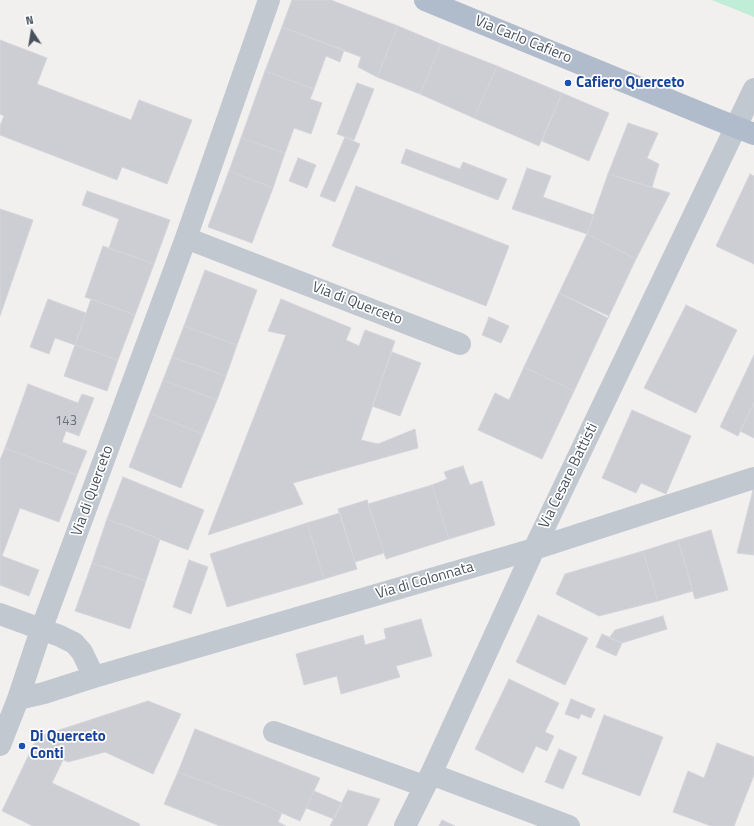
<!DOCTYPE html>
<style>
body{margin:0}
#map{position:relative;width:754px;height:826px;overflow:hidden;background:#f2efef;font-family:"Titillium Web",sans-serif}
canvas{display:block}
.north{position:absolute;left:12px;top:12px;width:40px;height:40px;-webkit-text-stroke:3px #fff;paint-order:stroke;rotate:348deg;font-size:11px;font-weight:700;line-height:16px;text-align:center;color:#48515c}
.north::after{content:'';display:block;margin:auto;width:14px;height:18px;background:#48515c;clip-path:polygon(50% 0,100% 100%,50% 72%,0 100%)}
</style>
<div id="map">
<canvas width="754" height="826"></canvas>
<div class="north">N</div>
</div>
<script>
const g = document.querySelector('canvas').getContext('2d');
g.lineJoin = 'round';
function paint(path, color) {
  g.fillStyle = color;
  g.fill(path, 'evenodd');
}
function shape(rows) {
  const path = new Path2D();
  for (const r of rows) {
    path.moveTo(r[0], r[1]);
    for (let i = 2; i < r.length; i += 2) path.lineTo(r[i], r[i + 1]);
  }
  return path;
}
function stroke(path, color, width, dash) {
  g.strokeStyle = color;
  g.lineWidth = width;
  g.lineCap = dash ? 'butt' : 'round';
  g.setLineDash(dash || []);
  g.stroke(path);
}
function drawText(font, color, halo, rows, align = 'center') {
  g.font = font + ' "Titillium Web",sans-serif';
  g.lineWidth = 3.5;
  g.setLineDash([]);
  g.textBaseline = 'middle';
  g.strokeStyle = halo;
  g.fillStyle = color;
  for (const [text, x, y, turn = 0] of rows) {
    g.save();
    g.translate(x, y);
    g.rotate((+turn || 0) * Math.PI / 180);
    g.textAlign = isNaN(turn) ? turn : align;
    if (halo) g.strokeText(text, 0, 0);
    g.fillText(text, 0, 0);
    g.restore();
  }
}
paint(shape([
 [712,0,754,0,754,17]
]), '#c0edd5');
const building = shape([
 [292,0,331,0,398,26,377,77,358,67,361,57,282,27,292,0],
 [398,26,441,44,420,94,377,77,398,26],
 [282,27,344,50,340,62,326,56,314,89,265,71,282,27],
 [0,40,47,58,37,84,131,120,139,100,192,120,167,184,122,167,117,180,0,135,0,126,4,116,0,114,0,40],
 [441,44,497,66,474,118,420,94,441,44],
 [497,66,562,93,539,146,474,118,497,66],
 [265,71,314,89,310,99,322,103,311,134,294,128,285,153,241,138,265,71],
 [357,83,374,89,354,140,337,134,357,83],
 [562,93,609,113,589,161,542,141,562,93],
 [628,123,658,133,647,158,659,164,652,187,608,174,628,123],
 [345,137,360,144,335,202,320,196,345,137],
 [241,138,285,153,273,188,229,171,241,138],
 [406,149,460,169,463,162,507,179,498,200,401,163,406,149],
 [298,158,316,165,307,188,289,181,298,158],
 [527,168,551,176,543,197,594,215,587,234,512,209,527,168],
 [229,171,273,188,252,243,208,227,229,171],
 [608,174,670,193,636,259,587,234,608,174],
 [750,174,754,176,754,264,716,246,750,174],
 [356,186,509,246,486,306,332,246,356,186],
 [87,191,170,220,154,264,109,248,119,219,82,205,87,191],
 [0,209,33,220,0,316,0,209],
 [587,234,636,259,608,318,559,293,587,234],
 [103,246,154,264,135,315,85,297,103,246],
 [205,270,257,290,237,345,184,326,205,270],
 [559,293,609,316,574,391,524,367,559,293],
 [48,299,86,313,75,345,55,338,49,354,30,347,48,299],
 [91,299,135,315,118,360,75,345,91,299],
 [281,299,351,328,346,340,359,346,365,330,395,341,361,440,378,444,415,429,418,448,293,483,303,504,208,535,286,335,268,331,281,299],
 [686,305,737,330,696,413,644,388,686,305],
 [489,317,509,326,501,343,482,335,489,317],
 [184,326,237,345,226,376,172,357,184,326],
 [75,345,118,360,107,391,64,376,75,345],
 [392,352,421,363,400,416,372,406,392,352],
 [754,355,754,403,738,436,720,427,754,355],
 [172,357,226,376,217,400,163,380,172,357],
 [524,367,574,391,542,459,478,430,495,393,509,400,524,367],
 [163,380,217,400,203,434,150,413,163,380],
 [28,384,78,403,82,394,94,398,79,436,66,431,62,442,87,451,77,475,5,448,28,384],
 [754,403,754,438,740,431,754,403],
 [632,410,691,436,666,494,641,483,636,493,602,478,632,410],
 [150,413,203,434,181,488,129,467,150,413],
 [5,448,77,475,59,522,20,508,2,556,39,570,29,596,0,585,0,460,5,448],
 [463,466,470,485,482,481,495,525,449,539,432,485,447,479,444,472,463,466],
 [123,477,204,510,188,550,107,519,123,477],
 [432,485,449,539,386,559,368,504,432,485],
 [754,486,754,555,737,553,754,486],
 [367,500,384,553,355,562,338,509,367,500],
 [340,513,357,569,324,579,307,523,340,513],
 [107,519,160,539,146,581,92,563,107,519],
 [307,523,324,579,227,607,210,554,307,523],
 [711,530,728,590,695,599,678,540,711,530],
 [678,540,693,591,658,601,643,551,678,540],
 [643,551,658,601,599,616,556,594,565,574,643,551],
 [189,560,208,567,191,614,173,607,189,560],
 [92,563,146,581,130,629,75,611,92,563],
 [538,615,588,638,565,685,516,662,538,615],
 [663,616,667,629,622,643,609,638,615,630,663,616],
 [421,619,432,656,396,666,400,677,341,694,337,676,304,685,296,654,363,635,365,645,386,639,384,629,421,619],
 [602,634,622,643,616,656,596,647,602,634],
 [509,679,559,703,545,732,554,736,547,751,536,746,523,773,475,749,509,679],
 [571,699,595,709,591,718,581,714,579,719,565,714,571,699],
 [148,701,181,714,153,774,105,752,68,762,33,746,38,737,148,701],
 [604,715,663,737,640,796,582,774,604,715],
 [195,729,320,778,300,821,248,798,178,772,195,729],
 [717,743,754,757,754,775,734,826,711,826,673,812,688,771,704,778,717,743],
 [33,746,63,760,52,783,140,824,139,826,33,826,2,811,33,746],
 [559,749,577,757,563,789,545,782,559,749],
 [178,772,248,798,282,813,278,822,286,826,220,826,164,804,178,772],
 [348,790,380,799,367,826,330,826,348,790],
 [314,791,342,803,334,819,306,808,314,791],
 [442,820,455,826,439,826,442,820]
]);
paint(building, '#ccced4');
stroke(building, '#d4d5da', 1);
stroke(shape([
 [186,238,460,344],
 [0,614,60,636,74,643,82,652,94,677],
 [18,699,44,693,94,677,534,549,754,478],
 [274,732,424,786],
 [0,745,18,699,41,630,186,238,269,0],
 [431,774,569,826],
 [405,826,431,774,534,549,754,89]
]), '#c1c8d0', 22);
stroke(shape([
 [425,0,713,118,754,134]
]), '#b0bccc', 22);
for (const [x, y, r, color] of [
 [568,83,4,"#1a4fb4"],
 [22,746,4,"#1a4fb4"]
]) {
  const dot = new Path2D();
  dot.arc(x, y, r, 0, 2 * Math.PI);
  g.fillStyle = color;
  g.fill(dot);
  stroke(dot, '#fff', 1.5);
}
drawText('13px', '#69707a', null, [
 ["143",66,422]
]);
drawText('15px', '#48515c', '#fff', [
 ["Via Carlo Cafiero",523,40,22],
 ["Via di Querceto",357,304,21],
 ["Via Cesare Battisti",569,476,-64],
 ["Via di Querceto",93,491,-70],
 ["Via di Colonnata",425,581,-16]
]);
drawText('bold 15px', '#164399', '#fff', [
 ["Cafiero Querceto",576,83],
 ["Di Querceto",30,737],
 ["Conti",30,754]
], 'left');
</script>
